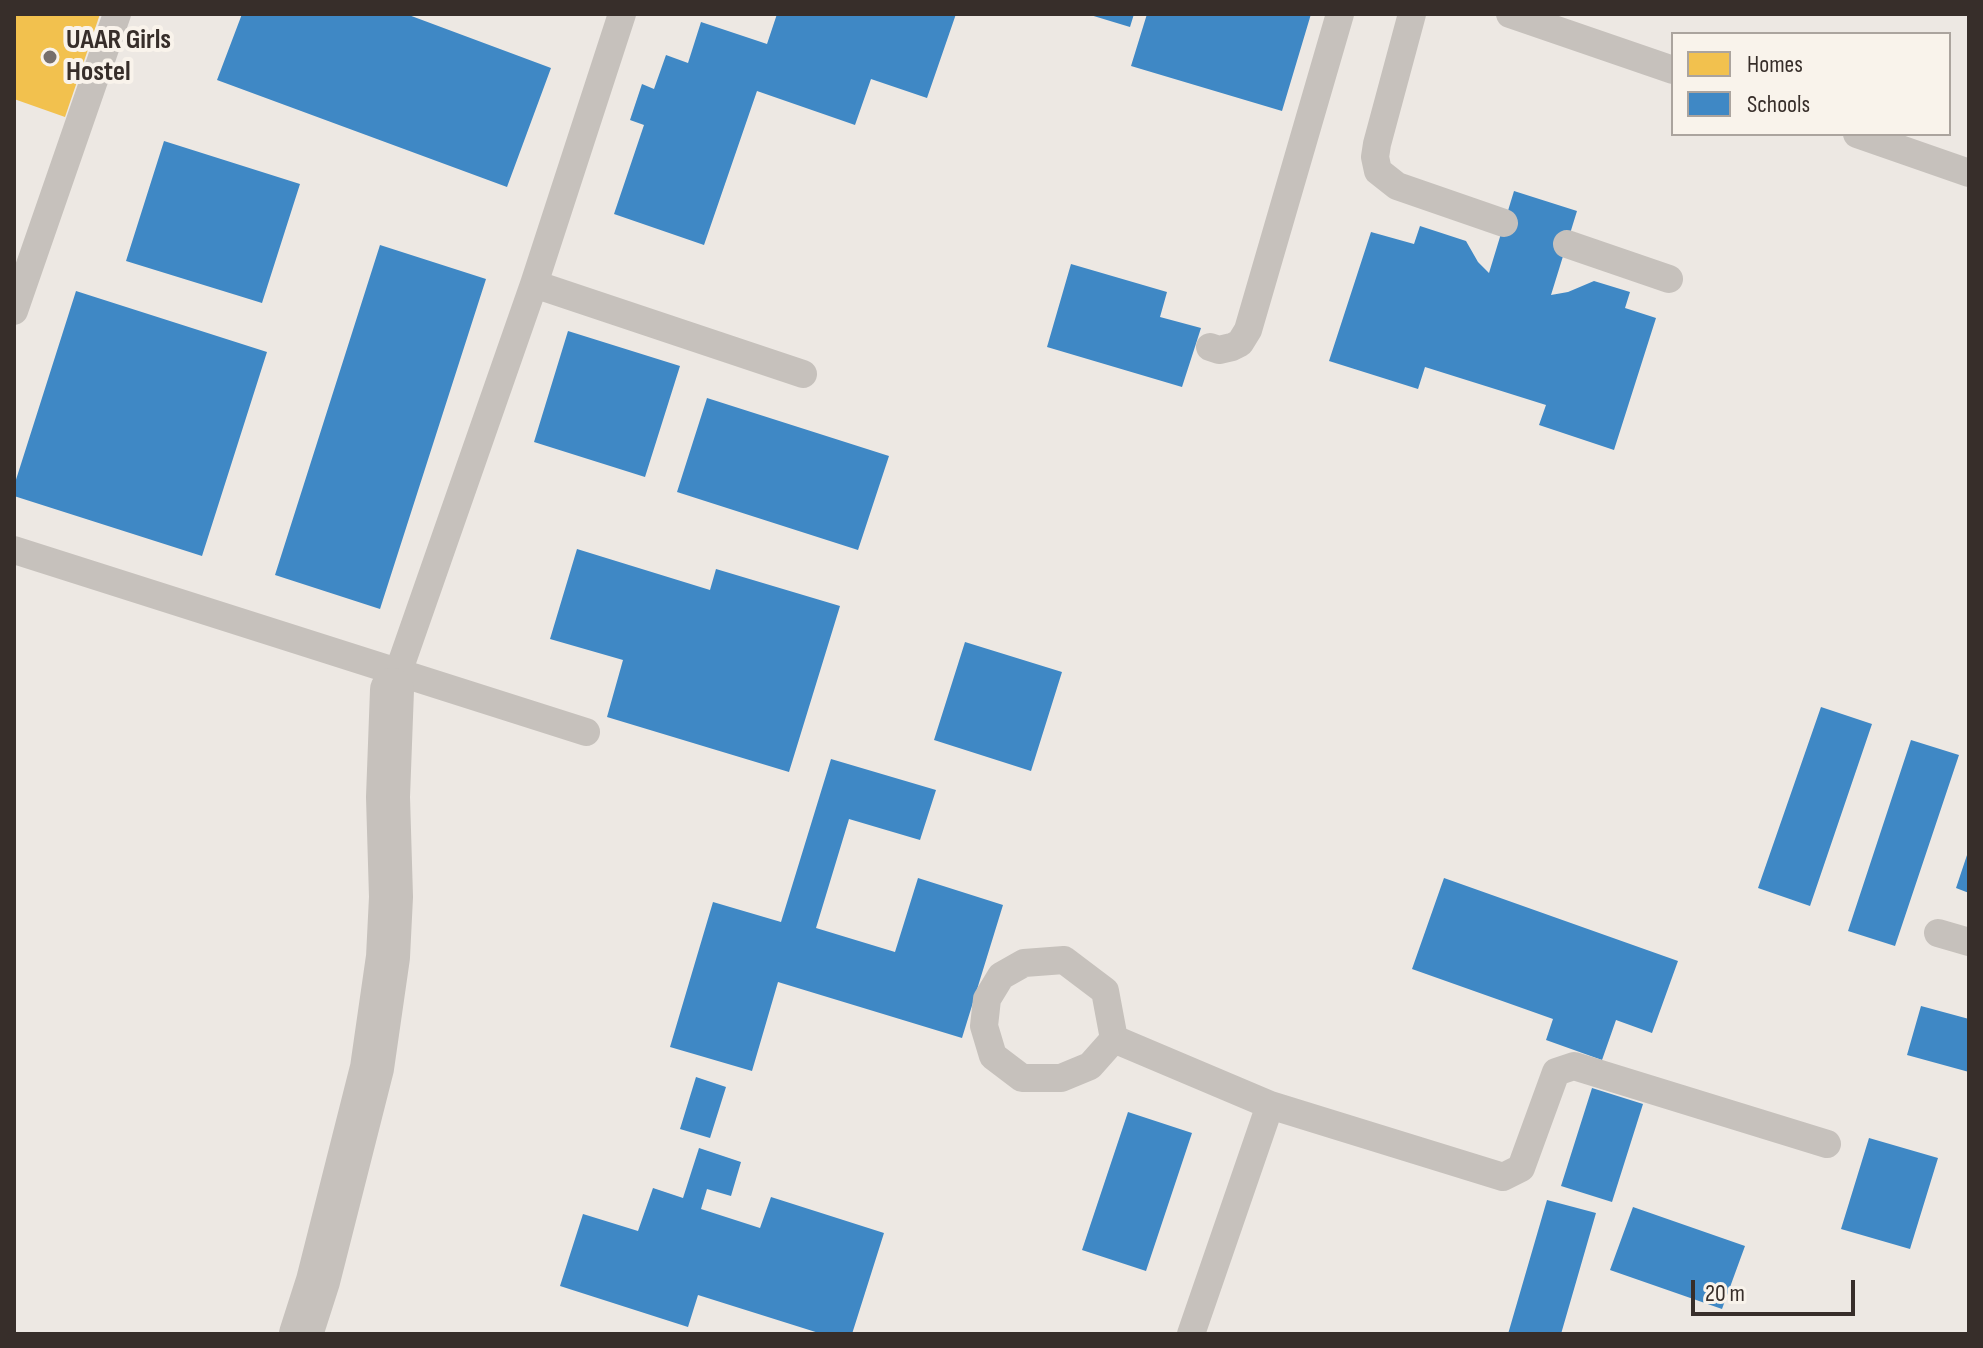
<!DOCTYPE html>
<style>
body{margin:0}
#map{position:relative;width:1983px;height:1348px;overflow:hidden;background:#ede8e3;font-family:"Sofia Sans Condensed",sans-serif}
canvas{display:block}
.frame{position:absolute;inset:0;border:16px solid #372e2a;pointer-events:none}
.legend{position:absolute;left:1671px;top:32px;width:280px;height:104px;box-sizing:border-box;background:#f9f3eb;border:2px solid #aba49e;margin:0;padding:10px 14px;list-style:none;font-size:24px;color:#372e2a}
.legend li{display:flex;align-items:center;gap:16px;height:40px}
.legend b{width:40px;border:2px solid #aba49e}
.scale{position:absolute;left:1691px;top:1280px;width:164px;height:36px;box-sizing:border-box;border:4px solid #372e2a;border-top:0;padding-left:10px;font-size:24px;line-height:28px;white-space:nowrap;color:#372e2a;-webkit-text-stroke:6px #f9f3eb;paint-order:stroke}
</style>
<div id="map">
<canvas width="1983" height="1348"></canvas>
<div class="frame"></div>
<ul class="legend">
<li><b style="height:22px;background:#f2c14e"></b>Homes</li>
<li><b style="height:22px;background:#3f88c5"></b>Schools</li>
</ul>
<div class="scale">20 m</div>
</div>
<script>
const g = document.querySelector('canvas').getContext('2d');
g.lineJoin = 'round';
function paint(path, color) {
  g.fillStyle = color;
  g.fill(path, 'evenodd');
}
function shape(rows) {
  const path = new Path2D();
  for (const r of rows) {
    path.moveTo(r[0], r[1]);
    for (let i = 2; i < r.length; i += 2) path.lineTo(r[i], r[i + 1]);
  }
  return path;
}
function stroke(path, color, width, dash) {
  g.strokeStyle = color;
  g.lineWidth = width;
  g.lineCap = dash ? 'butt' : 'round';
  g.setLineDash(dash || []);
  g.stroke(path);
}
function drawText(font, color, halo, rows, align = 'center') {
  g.font = font + ' "Sofia Sans Condensed",sans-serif';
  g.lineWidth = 8;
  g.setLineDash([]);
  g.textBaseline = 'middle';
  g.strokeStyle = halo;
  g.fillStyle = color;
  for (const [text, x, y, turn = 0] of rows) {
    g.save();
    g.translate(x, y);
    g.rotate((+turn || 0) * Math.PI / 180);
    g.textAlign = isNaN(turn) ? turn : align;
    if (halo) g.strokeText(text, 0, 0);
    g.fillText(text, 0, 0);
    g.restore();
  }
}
paint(shape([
 [14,14,100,14,65,117,14,99]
]), '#f2c14e');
paint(shape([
 [242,14,406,14,551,68,507,187,217,80],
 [777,14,956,14,927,98,871,79,855,125,757,91,704,245,614,214,644,125,630,120,642,84,654,89,666,55,688,63,701,22,767,44],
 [1087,14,1134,14,1130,27],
 [1147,14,1311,14,1282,111,1131,66],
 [164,141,300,184,262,303,126,261],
 [1514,191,1577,211,1551,295,1568,292,1594,281,1630,292,1625,308,1656,318,1614,450,1539,425,1546,405,1425,367,1418,389,1329,361,1371,232,1414,244,1420,226,1466,241,1478,262,1489,273],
 [380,245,486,279,380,609,275,575],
 [1071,264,1167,292,1160,317,1201,328,1182,387,1047,347],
 [76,291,267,352,202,556,14,496,14,486],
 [568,331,680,366,645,477,534,442],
 [707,398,889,456,858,550,677,492],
 [577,549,710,590,716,569,840,606,789,772,607,717,623,660,550,639],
 [965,642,1062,672,1031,771,934,740],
 [1821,707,1872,724,1810,906,1758,888],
 [1911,740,1959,755,1895,946,1848,931],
 [831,759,936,790,920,840,849,819,816,928,895,952,918,878,1003,905,962,1038,778,982,752,1071,670,1047,713,902,781,922],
 [1968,852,1969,852,1969,893,1956,888],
 [1444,878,1678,961,1652,1033,1616,1020,1602,1060,1546,1040,1553,1019,1412,969],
 [1921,1006,1969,1019,1969,1072,1907,1055],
 [696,1077,726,1087,710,1138,680,1129],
 [1592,1088,1643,1104,1612,1202,1561,1186],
 [1128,1112,1192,1133,1146,1271,1082,1250],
 [1869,1138,1938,1158,1910,1249,1841,1229],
 [699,1148,741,1162,731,1196,707,1189,701,1209,760,1228,771,1197,884,1233,852,1334,822,1334,698,1295,688,1327,560,1286,583,1214,638,1231,653,1188,683,1198],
 [1547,1200,1596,1213,1561,1334,1508,1334],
 [1633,1207,1745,1246,1722,1309,1610,1270]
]), '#3f88c5');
stroke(shape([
 [1412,14,1377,144,1375,157,1378,171,1397,186,1504,223],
 [1510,14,1673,70],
 [1857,134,1969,173],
 [1567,244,1669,279],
 [534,284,803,374],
 [14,311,117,14],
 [1210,347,1219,350,1232,347,1240,343,1248,330,1340,14],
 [14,550,586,732],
 [392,690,534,284,622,14],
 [1938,933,1969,942],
 [1064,960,1105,991,1114,1039,1090,1066,1061,1078,1022,1078,993,1056,984,1026,987,999,1001,976,1024,963,1064,960],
 [1114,1039,1270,1105,1503,1177,1521,1168,1556,1072,1574,1066,1827,1144],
 [1191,1334,1270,1105]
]), '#c6c1bc', 28);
stroke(shape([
 [301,1334,318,1281,372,1068,388,957,391,897,388,797,392,690]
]), '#c6c1bc', 44);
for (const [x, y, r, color] of [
 [50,57,8,"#776f6b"]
]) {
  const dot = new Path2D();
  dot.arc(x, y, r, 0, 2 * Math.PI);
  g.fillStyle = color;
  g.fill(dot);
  stroke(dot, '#f9f3eb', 3);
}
drawText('bold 28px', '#372e2a', '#f9f3eb', [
 ["UAAR Girls",66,41],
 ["Hostel",66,73]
], 'left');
</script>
